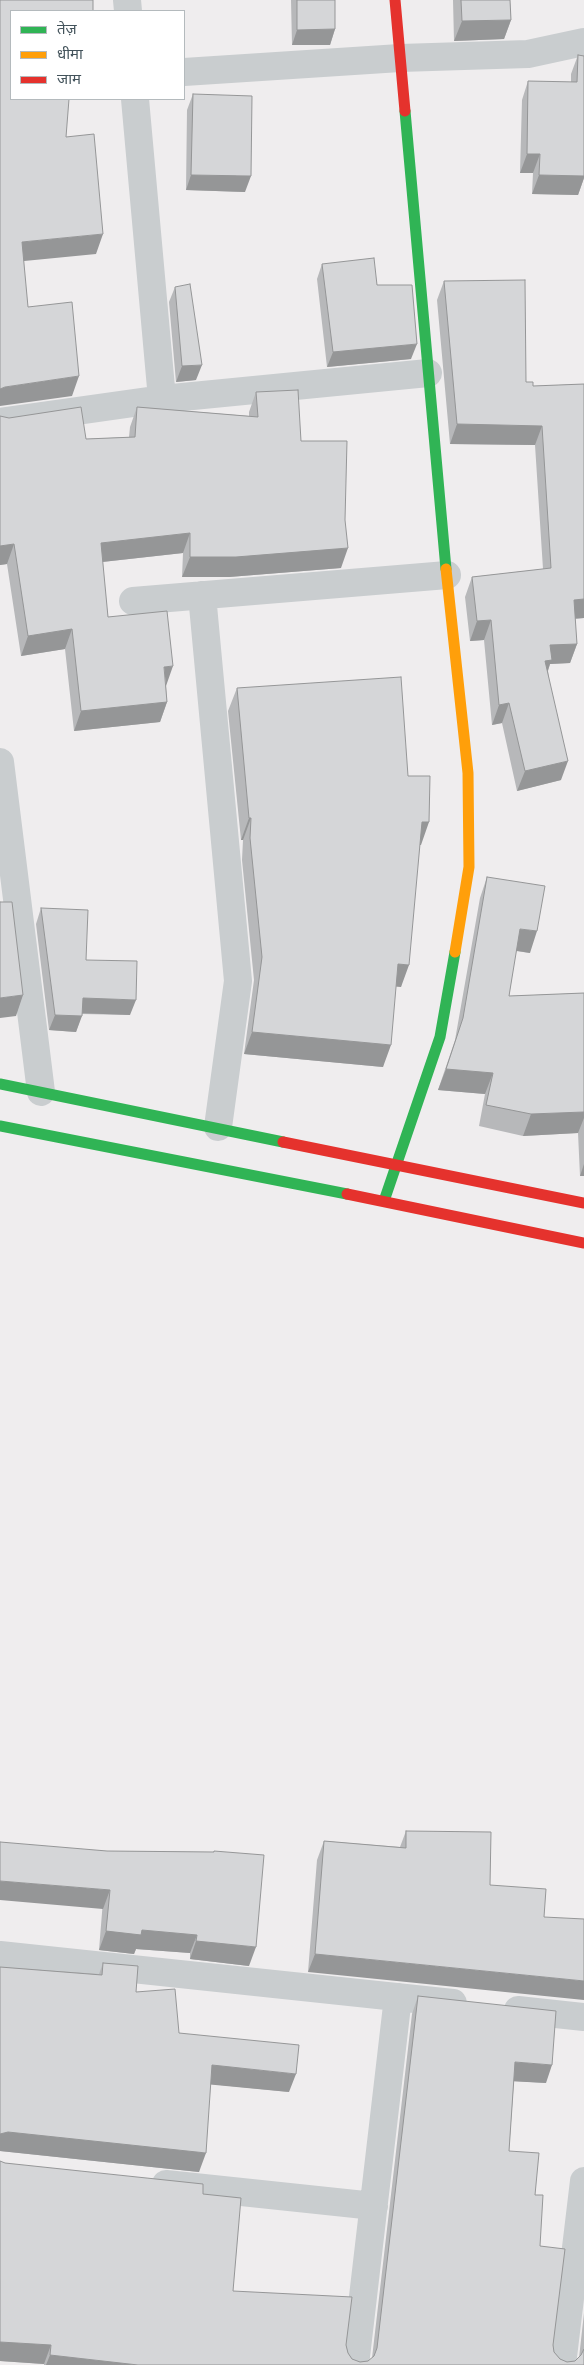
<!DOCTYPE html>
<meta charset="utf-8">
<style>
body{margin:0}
#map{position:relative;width:584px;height:2365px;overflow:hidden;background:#efedee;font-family:"Sofia Sans Condensed","Noto Sans Devanagari",sans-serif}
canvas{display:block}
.legend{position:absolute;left:10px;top:10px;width:175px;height:90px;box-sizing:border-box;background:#fff;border:1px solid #b4babd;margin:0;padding:6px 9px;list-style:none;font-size:15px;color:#43535b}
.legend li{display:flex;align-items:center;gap:10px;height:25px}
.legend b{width:25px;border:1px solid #b4babd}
</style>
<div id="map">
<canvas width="584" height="2365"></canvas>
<ul class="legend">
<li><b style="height:6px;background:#30b455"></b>तेज़</li>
<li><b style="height:6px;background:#ff9f0a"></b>धीमा</li>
<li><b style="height:6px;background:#e5322d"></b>जाम</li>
</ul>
</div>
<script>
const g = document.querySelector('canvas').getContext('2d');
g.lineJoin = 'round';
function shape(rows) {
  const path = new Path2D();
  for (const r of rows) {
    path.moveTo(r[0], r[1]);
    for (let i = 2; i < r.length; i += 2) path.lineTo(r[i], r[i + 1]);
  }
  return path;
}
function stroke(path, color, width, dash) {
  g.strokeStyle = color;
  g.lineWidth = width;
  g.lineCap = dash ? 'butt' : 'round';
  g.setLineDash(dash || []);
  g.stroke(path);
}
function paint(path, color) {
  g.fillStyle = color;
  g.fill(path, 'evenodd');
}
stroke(shape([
 [127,0,128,11],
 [184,72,400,58,528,54,584,42],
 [135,99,162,399],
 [0,422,162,399,428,373],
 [202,595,238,981,218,1127],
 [133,601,447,575],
 [0,762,41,1092],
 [0,1955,453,2003],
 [518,2010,584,2017],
 [166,2184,374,2206],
 [355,2365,398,1997],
 [562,2365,584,2181]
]), '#c9cdcf', 28);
stroke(shape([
 [405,111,446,569],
 [0,1084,283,1142],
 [0,1126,347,1194],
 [384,1201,440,1037,455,952]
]), '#30b455', 11);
stroke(shape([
 [446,569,468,773,469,867,455,952]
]), '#ff9f0a', 11);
stroke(shape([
 [395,0,405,111],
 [283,1142,584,1203],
 [347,1194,584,1243]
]), '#e5322d', 11);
paint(shape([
 [291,0,335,0,335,29,330,45,292,45],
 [453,0,510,0,511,20,504,39,454,41],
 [578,55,584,56,584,178,578,195,532,194,533,173,520,173,522,100,528,81,571,82,571,74],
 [193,94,245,192,186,190,187,110],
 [322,264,377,285,411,359,327,367,317,279],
 [444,281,526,382,533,386,584,384,584,618,575,619,577,644,570,663,550,664,548,671,561,780,517,791,502,723,492,725,484,640,470,641,465,597,472,577,543,569,535,445,450,444,437,300],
 [175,287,196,380,176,382,169,302],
 [256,392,301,441,341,568,229,577,182,577,183,553,102,562,108,617,166,686,167,702,160,722,74,731,65,649,21,656,7,564,0,565,0,416,86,439,129,437,130,427,137,407,249,416,249,412],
 [237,688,408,776,421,845,420,845,401,987,396,986,383,1067,244,1054,254,980,242,860,243,840,241,840,228,711],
 [487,877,530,953,516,951,509,996,584,993,584,1176,580,1176,578,1133,523,1136,479,1126,485,1094,438,1090,455,1040,480,898],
 [41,908,86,960,130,1015,82,1014,76,1032,49,1030,36,924],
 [406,1831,490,1885,544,1917,308,1972,317,1860,324,1841,400,1847],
 [107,1851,213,1852,214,1851,249,1966,190,1959,190,1953,136,1949,134,1954,99,1950],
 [103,1963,179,2033,289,2092,210,2084,199,2172,0,2151,0,1967,99,1974],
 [418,1996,546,2083,514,2081,509,2151,535,2195,540,2246,554,2352,560,2359,567,2362,575,2361,579,2358,584,2313,584,2365,44,2365,44,2364,0,2361,0,2161,5,2163,203,2194,233,2291,346,2345,348,2353,352,2359,360,2362,368,2361,372,2358,412,2014]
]), '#b7b8ba');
paint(shape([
 [511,20,504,39,454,41,462,21],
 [335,29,330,45,292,45,297,30],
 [527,154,540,154,533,173,520,173],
 [191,175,251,176,245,192,186,190],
 [539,175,584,176,584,178,578,195,532,194],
 [103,234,96,254,14,262,22,242],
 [417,344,411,359,327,367,333,352],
 [202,365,196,380,176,382,182,366],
 [79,376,72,396,0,406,0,389,5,387],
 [457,424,542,426,535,445,450,444],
 [190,533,183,553,93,563,101,543],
 [14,544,7,564,0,565,0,546],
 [348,548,341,568,229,577,182,577,190,557],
 [584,599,584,618,567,619,574,600],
 [491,620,484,640,470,641,477,621],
 [72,629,65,649,21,656,28,636],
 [577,644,570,663,550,664,545,679,538,680,550,645],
 [173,666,166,686,164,667],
 [167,702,160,722,74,731,81,711],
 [509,703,502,723,492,725,499,705],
 [568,761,561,780,517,791,525,771],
 [249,818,251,818,243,840,241,840],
 [422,822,429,822,421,845,414,845],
 [520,929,537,931,530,953,512,950],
 [398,964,409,965,401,987,390,986],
 [23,995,16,1016,0,1018,0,998],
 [83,998,136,1000,130,1015,77,1013],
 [55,1015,82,1016,76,1032,49,1030],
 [252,1032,391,1045,383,1067,244,1054],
 [446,1069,493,1073,485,1094,438,1090],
 [584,1112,584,1118,578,1133,523,1136,531,1114],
 [584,1164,584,1176,580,1176],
 [0,1881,110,1890,103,1909,0,1900],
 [142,1930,197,1935,190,1953,136,1949,134,1954,99,1950,106,1931],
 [196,1941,256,1947,249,1966,190,1959],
 [315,1954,584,1981,584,2000,308,1972],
 [515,2062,552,2065,546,2083,508,2081],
 [212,2065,296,2074,289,2092,205,2084],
 [8,2132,206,2153,199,2172,0,2151,0,2134],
 [0,2342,51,2345,44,2364,0,2361],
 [50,2355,138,2365,46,2365]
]), '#959697');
const building = shape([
 [0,0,93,0,93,11,11,11,11,99,69,99,66,137,94,134,103,234,22,242,28,307,72,302,79,376,5,387,0,389,0,0],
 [297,0,335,0,335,29,297,30,297,0],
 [461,0,510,0,511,20,462,21,461,0],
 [578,55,584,56,584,176,539,175,540,154,527,154,528,81,577,82,578,55],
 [193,94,252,96,251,176,191,175,193,94],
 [374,258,377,285,412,285,417,344,333,352,322,264,374,258],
 [525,280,526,382,533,382,533,386,584,384,584,599,574,600,577,644,550,645,552,660,545,661,568,761,525,771,509,703,499,705,491,620,477,621,472,577,551,568,542,426,457,424,444,281,525,280],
 [190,284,202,365,182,366,175,287,190,284],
 [298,390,301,441,347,441,345,520,348,548,236,557,190,557,190,533,101,543,108,617,167,611,173,666,164,667,167,702,81,711,72,629,28,636,14,544,0,546,0,416,9,418,81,407,86,439,135,437,137,407,258,417,256,392,298,390],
 [401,677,408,776,430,776,429,822,422,822,409,965,398,964,391,1045,252,1032,262,957,250,838,251,818,249,818,237,688,401,677],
 [487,877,545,886,537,931,520,929,509,996,584,993,584,1112,531,1114,486,1105,493,1073,446,1069,463,1018,487,877],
 [0,902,12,902,23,995,0,998,0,902],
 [41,908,88,910,86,960,137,961,136,1000,83,998,82,1016,55,1015,41,908],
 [406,1831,491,1832,490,1885,546,1889,544,1917,584,1919,584,1981,315,1954,324,1841,406,1848,406,1831],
 [0,1842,107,1851,214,1852,214,1851,264,1855,256,1947,196,1941,197,1935,142,1930,141,1935,106,1931,110,1890,0,1881,0,1842],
 [103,1963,138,1966,136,1992,175,1989,179,2033,299,2045,296,2074,212,2065,206,2153,8,2132,0,2134,0,1967,102,1975,103,1963],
 [418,1996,556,2011,552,2065,515,2062,509,2151,539,2153,535,2195,543,2195,540,2246,565,2249,553,2345,554,2352,560,2359,567,2362,575,2361,581,2355,584,2349,584,2365,138,2365,50,2355,51,2345,0,2342,0,2161,5,2163,203,2184,203,2194,241,2198,233,2291,352,2297,346,2345,348,2353,352,2359,360,2362,368,2361,374,2356,377,2348,418,1996]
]);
paint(building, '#d5d6d8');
stroke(building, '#959697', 1);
</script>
